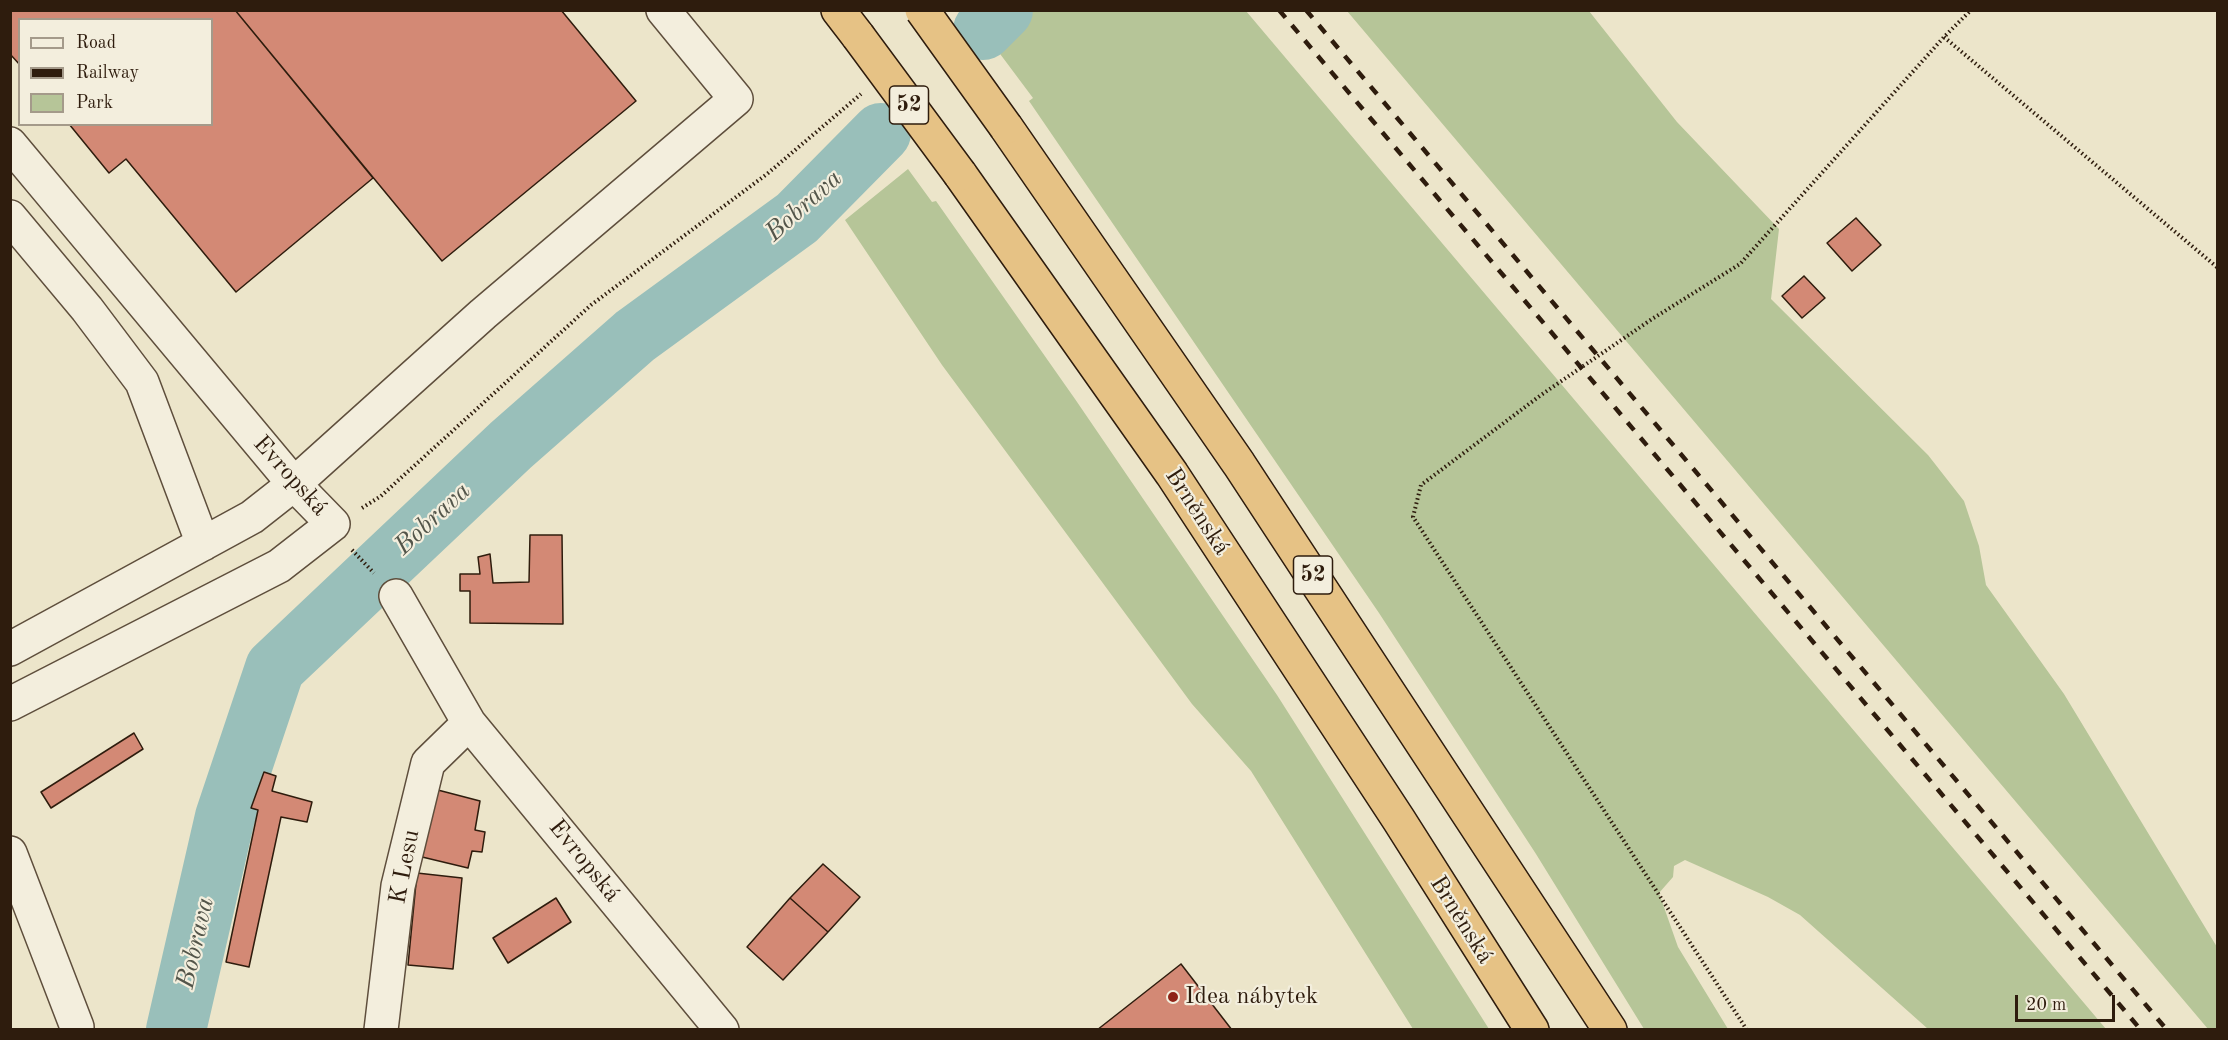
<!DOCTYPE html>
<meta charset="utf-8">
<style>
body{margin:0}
#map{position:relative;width:2228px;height:1040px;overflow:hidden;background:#ece5ca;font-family:"Old Standard TT",serif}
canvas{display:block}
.frame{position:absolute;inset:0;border:12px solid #2e1c0d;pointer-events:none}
.legend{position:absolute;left:18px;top:18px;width:195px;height:108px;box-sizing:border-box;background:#f3eedd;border:2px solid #a49a8a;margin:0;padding:8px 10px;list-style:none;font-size:18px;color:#2e1c0d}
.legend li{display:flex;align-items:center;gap:12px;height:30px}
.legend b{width:30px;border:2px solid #a49a8a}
.scale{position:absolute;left:2015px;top:995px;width:100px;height:27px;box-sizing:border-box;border:3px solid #2e1c0d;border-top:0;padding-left:8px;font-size:18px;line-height:21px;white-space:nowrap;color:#2e1c0d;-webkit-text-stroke:4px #f3eedd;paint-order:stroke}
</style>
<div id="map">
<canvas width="2228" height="1040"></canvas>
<div class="frame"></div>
<ul class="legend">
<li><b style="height:8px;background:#f3eedd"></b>Road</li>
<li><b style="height:8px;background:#2e1c0d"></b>Railway</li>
<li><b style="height:16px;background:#b6c598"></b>Park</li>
</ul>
<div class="scale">20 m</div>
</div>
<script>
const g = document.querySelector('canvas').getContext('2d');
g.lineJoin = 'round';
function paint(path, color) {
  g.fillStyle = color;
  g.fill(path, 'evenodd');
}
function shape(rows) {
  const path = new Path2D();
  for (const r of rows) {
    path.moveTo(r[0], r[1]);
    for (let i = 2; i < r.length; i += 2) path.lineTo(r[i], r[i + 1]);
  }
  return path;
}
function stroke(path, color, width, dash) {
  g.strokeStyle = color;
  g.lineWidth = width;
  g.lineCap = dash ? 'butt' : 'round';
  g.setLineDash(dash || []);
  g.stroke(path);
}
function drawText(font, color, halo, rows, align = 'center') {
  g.font = font + ' "Old Standard TT",serif';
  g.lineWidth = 4.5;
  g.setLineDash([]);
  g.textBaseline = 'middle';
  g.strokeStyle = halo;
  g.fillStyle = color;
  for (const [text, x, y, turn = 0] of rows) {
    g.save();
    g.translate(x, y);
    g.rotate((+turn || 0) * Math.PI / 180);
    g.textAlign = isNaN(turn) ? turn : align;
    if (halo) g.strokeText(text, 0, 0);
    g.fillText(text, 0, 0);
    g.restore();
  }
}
paint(shape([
 [968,11,1246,11,2106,1029,1928,1029,1800,915,1768,897,1685,860,1674,866,1673,877,1659,893,1678,947,1728,1029,1644,1029,1536,854,1379,613,1029,101,1033,98],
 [1347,11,1589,11,1677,122,1779,229,1771,299,1928,455,1964,501,1979,546,1986,585,2064,694,2217,947,2217,1029,2208,1029],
 [908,169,932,202,936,201,1075,399,1277,695,1489,1029,1413,1029,1251,771,1192,704,942,365,845,220]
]), '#b6c598');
stroke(shape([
 [983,30,1003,10],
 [176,1030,225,817,275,668,511,445,635,336,797,218,881,133]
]), '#99bfba', 60);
const building = shape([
 [10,10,235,10,373,178,236,292,126,159,109,173,69,124,212,124,212,20,20,20,20,65,10,54,10,10],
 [235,10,561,10,636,101,442,261,235,10],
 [1856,218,1881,245,1852,271,1827,243,1856,218],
 [1804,276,1825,298,1802,318,1782,296,1804,276],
 [530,535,562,535,563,624,470,623,470,591,460,591,460,574,480,574,478,557,490,554,493,583,529,582,530,535],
 [134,733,143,749,51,808,41,792,134,733],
 [264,772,276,776,272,791,312,802,307,822,281,817,249,967,226,962,258,810,251,808,264,772],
 [434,789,480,801,475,830,485,832,482,852,472,851,468,868,418,856,434,789],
 [823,864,860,897,828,932,790,898,823,864],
 [417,873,462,878,453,969,408,965,417,873],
 [556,898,571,922,508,963,493,938,556,898],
 [790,898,828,932,783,980,747,947,790,898],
 [1181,964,1232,1030,1097,1030,1181,964]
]);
paint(building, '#d38975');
stroke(building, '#2e1c0d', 1.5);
const minor = shape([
 [10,144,294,484,333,524,279,566,10,704],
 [10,217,87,309,142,382,203,544],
 [396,596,469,723,722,1030],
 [10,649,252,517,294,484,483,314,736,99,663,10],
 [10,853,77,1027],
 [381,1030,398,886,428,763,469,723]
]);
const highway = shape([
 [838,10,858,36],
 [1006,127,1239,464,1610,1030],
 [960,174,1172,474,1399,820,1532,1030]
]);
stroke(minor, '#5e4e3c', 36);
stroke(highway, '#2e1c0d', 36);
stroke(shape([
 [1944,37,2218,268],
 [362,508,381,496,591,305,767,174,861,94],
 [352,550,374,573],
 [1747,1030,1413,517,1421,485,1541,395,1652,319,1740,264,1944,37,1971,10]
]), '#2e1c0d', 4, [1.5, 3]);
stroke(minor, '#f3eedd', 33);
stroke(highway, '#e6c285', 33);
stroke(shape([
 [1279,10,2141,1030],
 [1306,10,2167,1030]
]), '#2e1c0d', 4.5, [10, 10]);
const highwayBridge = shape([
 [922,10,1006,127],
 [858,36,960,174]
]);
stroke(highwayBridge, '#2e1c0d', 36, []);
stroke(highwayBridge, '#e6c285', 33);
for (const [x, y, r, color] of [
 [1173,997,6,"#8f2418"]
]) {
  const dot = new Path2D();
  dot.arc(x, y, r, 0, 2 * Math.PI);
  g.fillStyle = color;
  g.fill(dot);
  stroke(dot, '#f3eedd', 2);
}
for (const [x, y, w] of [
 [909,105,39],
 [1313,575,39]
]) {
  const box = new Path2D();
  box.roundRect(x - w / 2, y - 19, w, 38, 4.5);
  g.fillStyle = '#f3eedd';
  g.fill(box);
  stroke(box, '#2e1c0d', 1.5);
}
drawText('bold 22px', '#2e1c0d', null, [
 ["52",909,105],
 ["52",1313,575]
]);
drawText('24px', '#2e1c0d', '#f3eedd', [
 ["Evropská",290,476,48],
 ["Brněnská",1197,512,57],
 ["Evropská",584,861,51],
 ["K Lesu",405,867,-79],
 ["Brněnská",1461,920,58]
]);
drawText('24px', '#2e1c0d', '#f3eedd', [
 ["Idea nábytek",1185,997]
], 'left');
drawText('italic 26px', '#53554a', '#f3eedd', [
 ["Bobrava",804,206,-42],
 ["Bobrava",433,519,-43],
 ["Bobrava",196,943,-77]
]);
</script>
